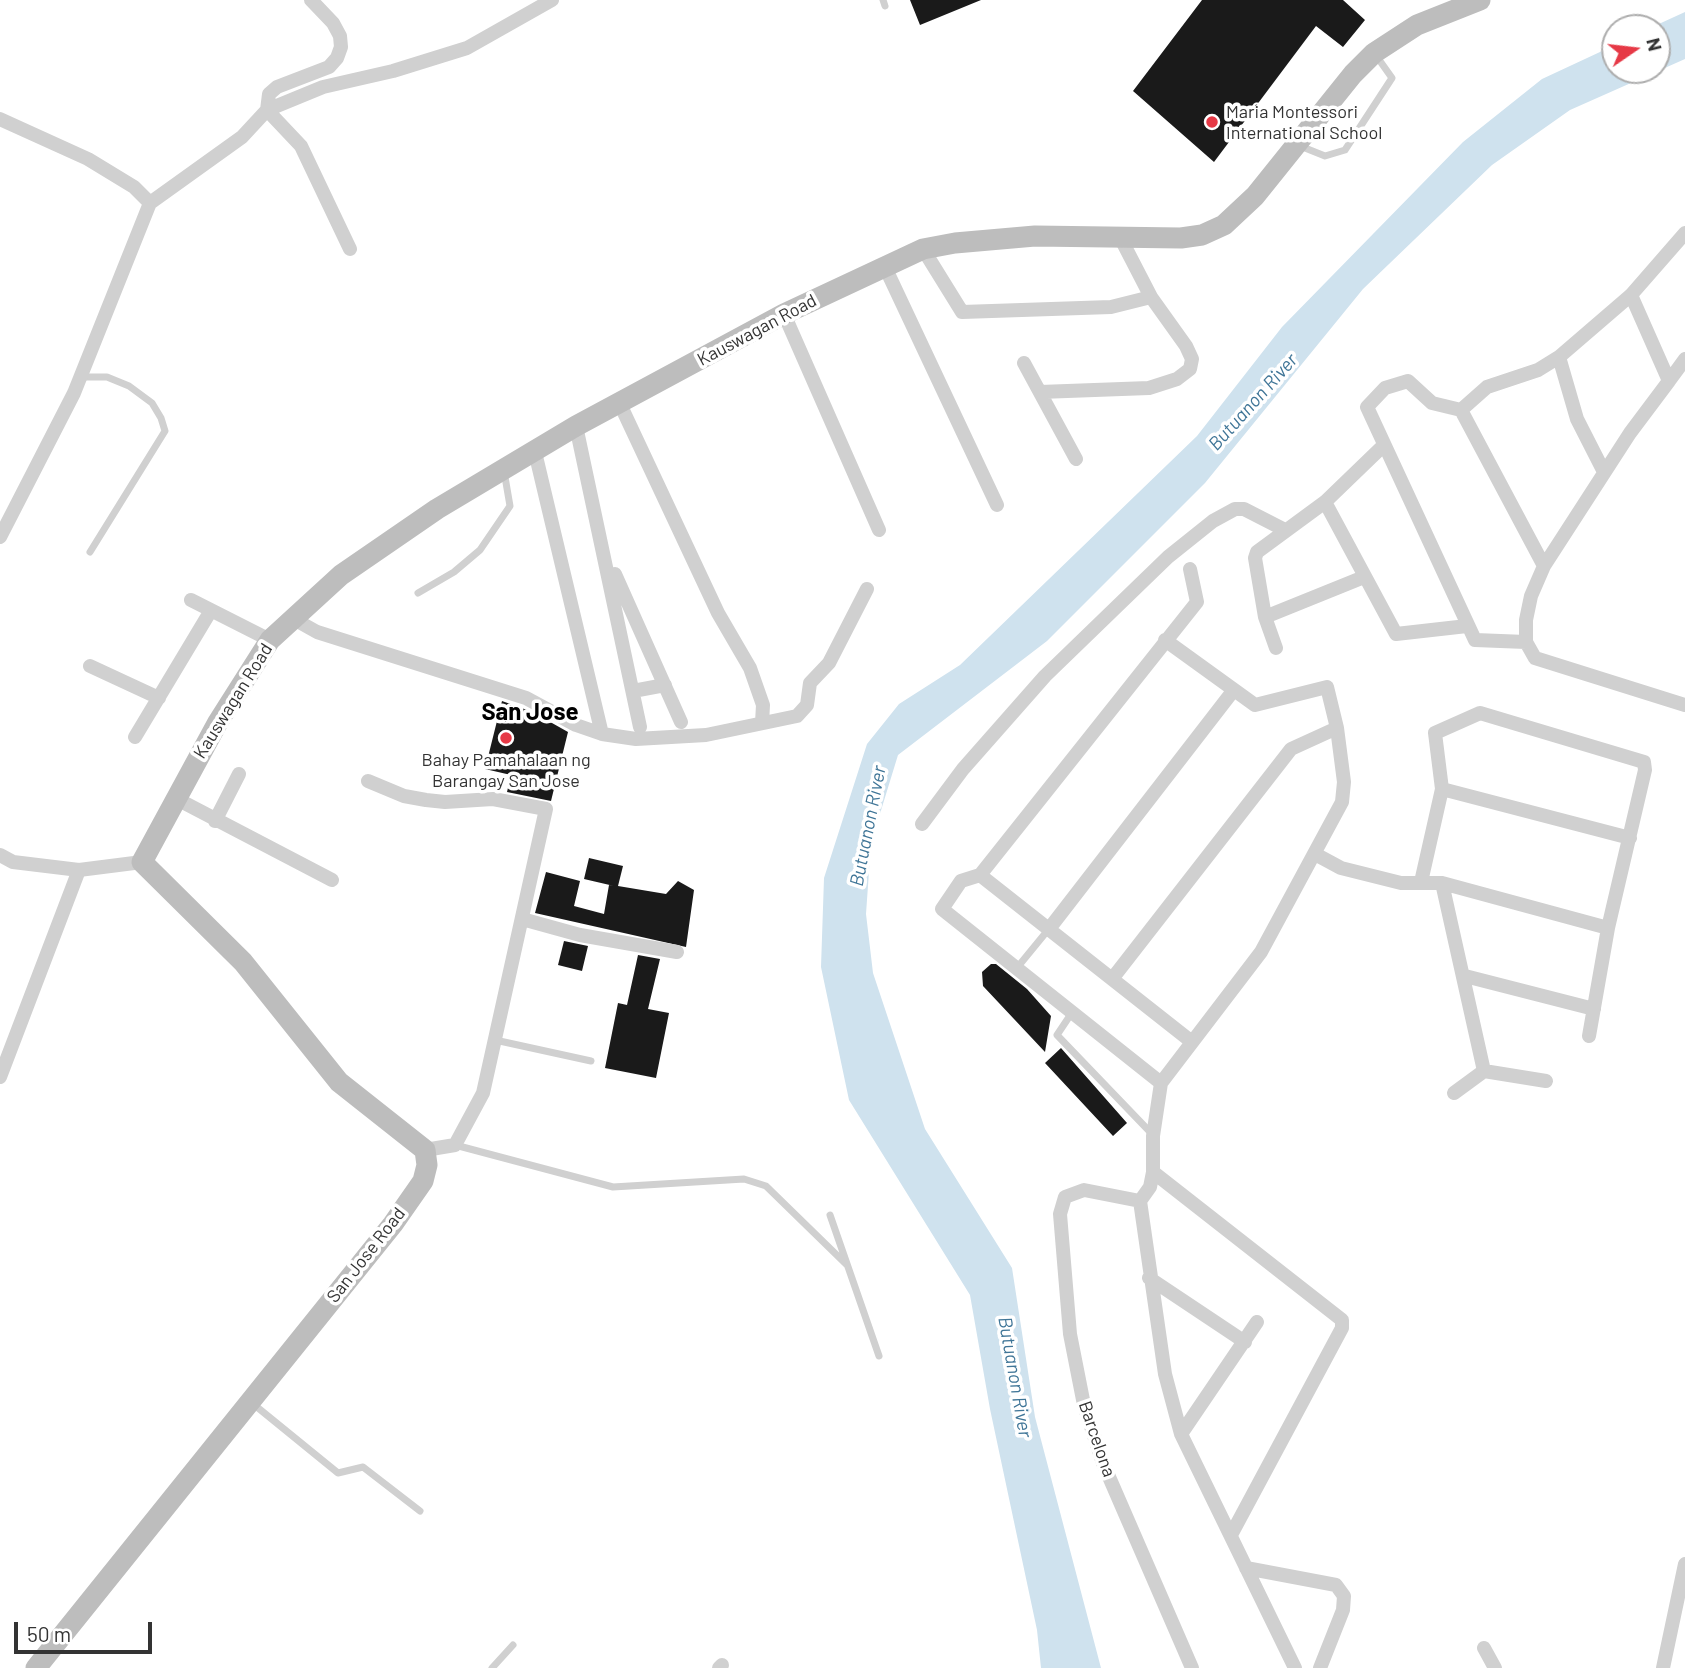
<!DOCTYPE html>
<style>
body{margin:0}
#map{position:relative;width:1685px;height:1668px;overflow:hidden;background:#fff;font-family:Barlow,sans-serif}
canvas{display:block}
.north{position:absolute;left:1601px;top:14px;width:70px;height:70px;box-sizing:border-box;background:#fff;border:2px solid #adadad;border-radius:50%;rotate:76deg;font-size:19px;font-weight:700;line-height:28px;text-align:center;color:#333}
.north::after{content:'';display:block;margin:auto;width:24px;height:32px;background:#e63946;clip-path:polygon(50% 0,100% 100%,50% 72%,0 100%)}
.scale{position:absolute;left:14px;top:1622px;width:138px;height:32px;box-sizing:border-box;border:4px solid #333;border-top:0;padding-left:9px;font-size:21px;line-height:24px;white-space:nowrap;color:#333;-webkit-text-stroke:5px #fff;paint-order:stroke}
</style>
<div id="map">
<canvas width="1685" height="1668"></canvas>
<div class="north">N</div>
<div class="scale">50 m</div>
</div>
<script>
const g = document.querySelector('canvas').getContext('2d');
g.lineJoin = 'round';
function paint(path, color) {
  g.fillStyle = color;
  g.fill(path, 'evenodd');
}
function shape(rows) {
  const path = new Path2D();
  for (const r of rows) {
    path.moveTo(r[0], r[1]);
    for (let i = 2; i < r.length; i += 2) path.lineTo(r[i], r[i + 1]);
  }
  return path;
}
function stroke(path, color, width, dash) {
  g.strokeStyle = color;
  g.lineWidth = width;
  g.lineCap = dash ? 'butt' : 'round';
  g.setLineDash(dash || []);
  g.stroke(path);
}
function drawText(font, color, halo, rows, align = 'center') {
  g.font = font + ' Barlow,sans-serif';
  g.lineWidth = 7;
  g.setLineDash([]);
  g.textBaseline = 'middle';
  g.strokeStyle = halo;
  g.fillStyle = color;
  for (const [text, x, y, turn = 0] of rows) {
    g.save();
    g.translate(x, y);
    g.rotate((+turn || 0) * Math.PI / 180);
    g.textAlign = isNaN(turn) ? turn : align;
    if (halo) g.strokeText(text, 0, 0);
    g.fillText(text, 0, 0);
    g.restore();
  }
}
paint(shape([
 [1685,12,1685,59,1570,110,1492,165,1363,289,1205,483,1047,641,898,755,871,843,866,914,873,973,925,1129,1012,1268,1035,1417,1101,1668,1041,1668,1037,1630,990,1409,970,1295,849,1100,821,967,824,878,867,744,899,704,960,665,1197,436,1282,327,1463,142,1542,79,1615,45,1615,70,1657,70,1657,28,1650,28]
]), '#cfe2ee');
paint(shape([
 [910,0,981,0,920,25],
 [1202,0,1343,0,1365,20,1343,47,1316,26,1214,162,1133,91],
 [502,701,527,710,525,716,552,723,568,732,551,801,507,792,511,775,485,769],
 [589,858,623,866,618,886,666,894,678,881,694,890,686,947,535,913,546,872,580,881,574,906,604,914,609,885,614,886,584,879],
 [564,941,588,946,582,971,558,965],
 [638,955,660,959,648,1009,669,1013,656,1078,605,1068,618,1003,627,1005],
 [991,964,996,964,1027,989,1051,1016,1045,1052,983,986,982,972],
 [1061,1048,1127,1123,1113,1136,1045,1063]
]), '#1a1a1a');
stroke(shape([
 [883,0,885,6],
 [1300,146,1325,156,1345,150,1392,78,1375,54],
 [80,377,107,377,129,386,152,403,161,418,165,431,90,552],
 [418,593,454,572,480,550,510,506,504,471],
 [1016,969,1048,930],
 [1071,1014,1057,1035,1153,1135],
 [495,1040,591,1061],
 [455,1145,613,1187,744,1179,766,1186,847,1265],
 [830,1215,879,1356],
 [252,1403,338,1473,363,1467,420,1511],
 [492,1668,513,1645]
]), '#d0d0d0', 7);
stroke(shape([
 [267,110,269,94,277,87,329,67,337,58,341,47,340,36,333,23,311,0],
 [267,110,301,146,350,249],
 [0,119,88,159,134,187,150,203],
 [923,249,962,312,1111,307,1151,297],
 [885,267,997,505],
 [1631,295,1669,381,1630,433,1544,566,1531,596,1526,620,1526,642,1535,658,1685,705],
 [784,314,879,530],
 [1559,357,1577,419,1604,472],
 [1024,363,1076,459],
 [1669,381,1685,359],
 [1040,392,1149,388,1177,379,1190,369,1192,359,1186,346,1151,297,1120,237],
 [620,404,718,613,750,668,763,705,762,723],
 [1461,410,1487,387,1538,370,1559,357,1631,295,1685,233],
 [576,426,640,727],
 [535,452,602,734],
 [1325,502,1396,634,1467,626],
 [0,537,74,393,150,203,242,137,267,110,323,87,393,71,467,48,552,0],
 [615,574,681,722],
 [191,600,270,640],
 [1265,617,1364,577],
 [292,618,317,632,526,698,576,725,602,734,636,739,706,735,797,716,807,705,810,683,829,663,867,589],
 [1165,640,1255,705,1327,687,1337,728,1344,782,1342,802,1261,952,1161,1083,1153,1136,1153,1172,1150,1187,1140,1201,1165,1374,1181,1434,1295,1668],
 [1526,642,1475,640,1367,407,1385,388,1408,381,1432,403,1461,410,1544,566],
 [1276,648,1265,617,1255,558,1257,552,1325,502,1383,446],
 [90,666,159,698],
 [633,691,665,685],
 [135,737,210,612],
 [368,781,404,796,426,800,445,802,493,799,546,809,483,1093,455,1145,425,1150],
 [1442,789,1630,838],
 [175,798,332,880],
 [215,821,239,774],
 [922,824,963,769,1045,676,1168,557,1213,521,1235,509,1244,509,1285,530],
 [1315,854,1341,868,1401,883,1442,883,1608,928],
 [0,855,13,862,79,870,142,862],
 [980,875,1192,1042],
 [1421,882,1442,789,1435,733,1480,713,1644,762,1645,770,1608,928,1589,1036],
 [1442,883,1484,1071],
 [522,919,580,935,677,952],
 [1049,929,1233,691],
 [1465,976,1594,1009],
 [1112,979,1291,749,1337,728],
 [0,1077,79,870],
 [1161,1083,942,909,961,881,980,875,1197,602,1190,569],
 [1454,1093,1484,1071,1546,1081],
 [1153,1172,1342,1320,1342,1328,1231,1535],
 [1140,1201,1084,1190,1065,1197,1060,1214,1070,1334,1084,1405,1103,1463,1192,1668],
 [1149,1278,1245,1342],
 [1181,1434,1257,1322],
 [1246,1568,1336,1585,1344,1596,1343,1610,1320,1668],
 [1484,1648,1495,1668],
 [719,1668,722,1665],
 [1663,1668,1685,1564]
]), '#d0d0d0', 14);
stroke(shape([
 [36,1668,393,1224,423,1181,427,1165,425,1150,339,1082,243,962,142,862,218,722,270,640,341,575,437,509,576,426,784,314,923,249,955,243,1035,236,1181,238,1202,235,1224,225,1255,196,1353,74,1374,53,1417,25,1480,0]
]), '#bdbdbd', 21);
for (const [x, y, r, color] of [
 [1212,122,7,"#e63946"],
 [506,738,7,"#e63946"]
]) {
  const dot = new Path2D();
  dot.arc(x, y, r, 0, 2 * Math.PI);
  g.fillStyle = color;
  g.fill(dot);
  stroke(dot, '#fff', 2.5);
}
drawText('18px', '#333', '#fff', [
 ["Maria Montessori",1226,112],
 ["International School",1226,133],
 ["Bahay Pamahalaan ng",506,760,"center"],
 ["Barangay San Jose",506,781,"center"]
], 'left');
drawText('18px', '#333', '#fff', [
 ["Kauswagan Road",757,330,-28],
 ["Kauswagan Road",233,701,-58],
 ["San Jose Road",366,1255,-52],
 ["Barcelona",1097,1439,71]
]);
drawText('italic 19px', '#3f7597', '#fff', [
 ["Butuanon River",1253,402,-48],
 ["Butuanon River",868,826,-79],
 ["Butuanon River",1015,1377,80]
]);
drawText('bold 24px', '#000', '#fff', [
 ["San Jose",530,712]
]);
</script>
